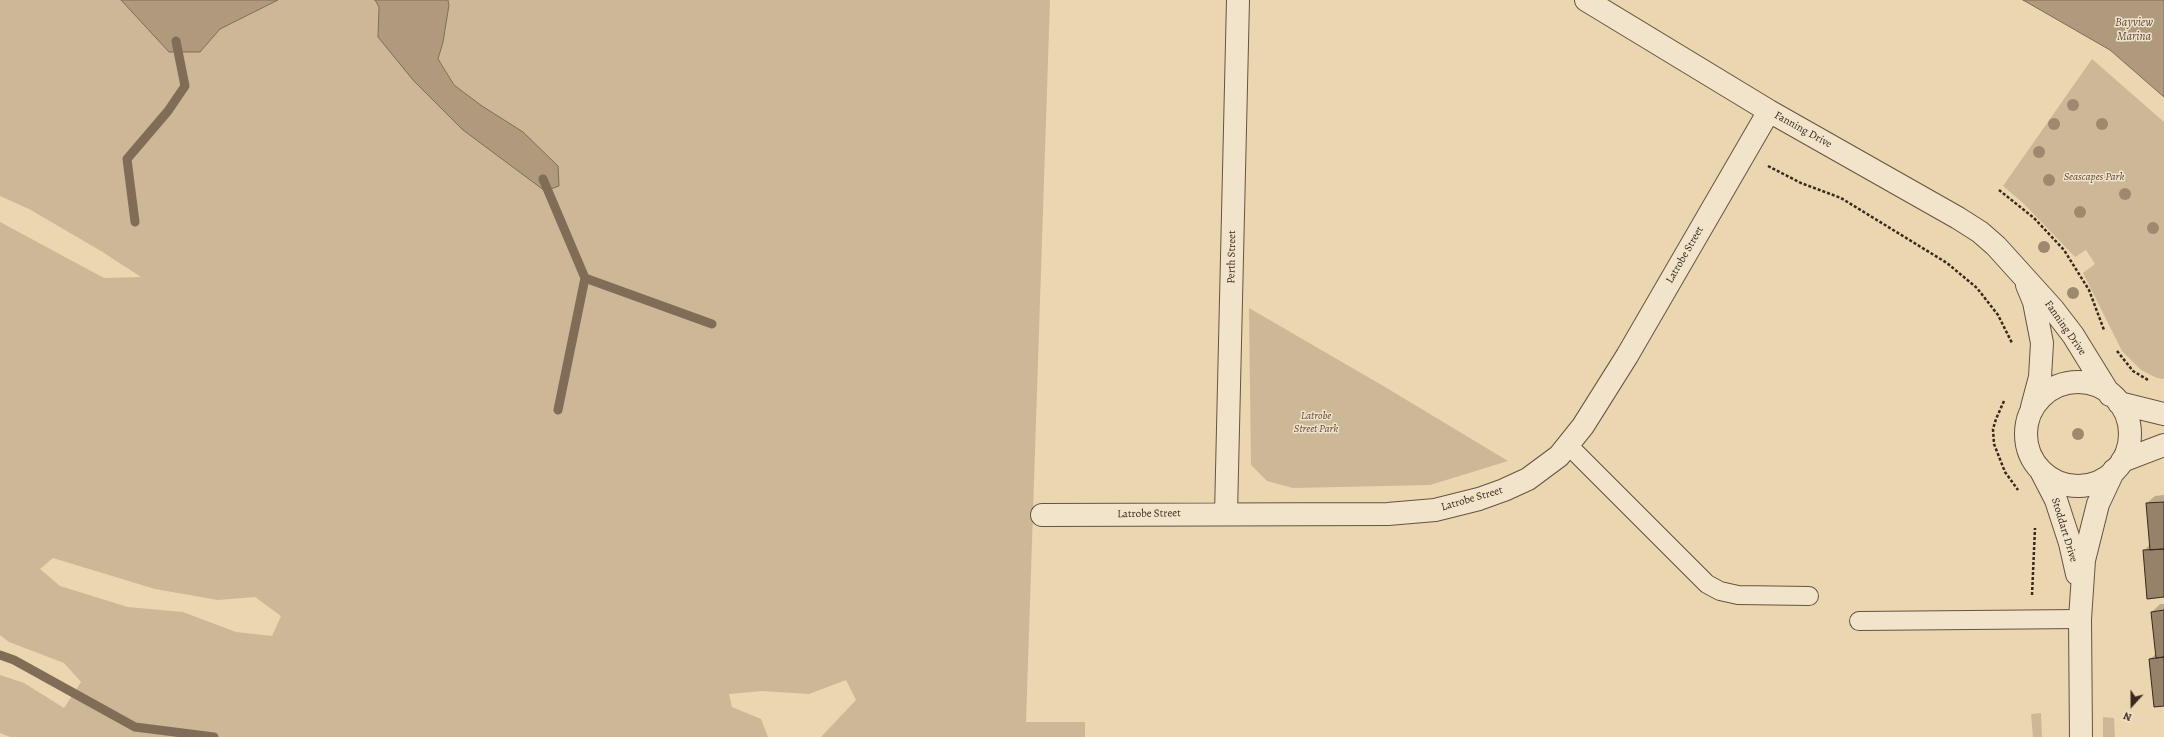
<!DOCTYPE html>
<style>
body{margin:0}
#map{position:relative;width:2164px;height:737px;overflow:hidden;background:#ead6af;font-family:Alegreya,serif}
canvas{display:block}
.north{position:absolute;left:2112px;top:685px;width:40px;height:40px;-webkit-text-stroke:3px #f1e4cb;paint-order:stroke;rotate:201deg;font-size:11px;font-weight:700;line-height:16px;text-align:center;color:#3c261d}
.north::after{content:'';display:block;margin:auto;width:14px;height:18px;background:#3c261d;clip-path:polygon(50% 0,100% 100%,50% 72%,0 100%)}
</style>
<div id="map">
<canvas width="2164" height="737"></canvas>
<div class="north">N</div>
</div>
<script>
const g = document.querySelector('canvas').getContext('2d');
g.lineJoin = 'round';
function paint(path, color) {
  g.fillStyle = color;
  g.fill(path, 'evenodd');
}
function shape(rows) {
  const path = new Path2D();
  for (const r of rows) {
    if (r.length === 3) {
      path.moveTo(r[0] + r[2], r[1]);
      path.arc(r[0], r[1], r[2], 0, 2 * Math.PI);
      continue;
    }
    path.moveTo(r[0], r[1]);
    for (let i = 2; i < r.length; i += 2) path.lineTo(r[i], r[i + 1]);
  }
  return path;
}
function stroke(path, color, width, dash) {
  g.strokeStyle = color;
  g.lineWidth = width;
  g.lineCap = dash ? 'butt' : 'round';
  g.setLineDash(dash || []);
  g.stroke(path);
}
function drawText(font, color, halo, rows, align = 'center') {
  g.font = font + ' Alegreya,serif';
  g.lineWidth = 3;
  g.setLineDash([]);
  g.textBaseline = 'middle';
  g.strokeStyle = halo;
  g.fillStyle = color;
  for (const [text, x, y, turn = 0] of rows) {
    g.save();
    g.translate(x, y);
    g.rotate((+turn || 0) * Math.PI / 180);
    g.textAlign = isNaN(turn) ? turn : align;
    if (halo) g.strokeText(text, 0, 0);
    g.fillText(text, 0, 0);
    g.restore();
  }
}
paint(shape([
 [0,0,121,0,169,51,200,52,220,29,278,0,375,0,379,7,378,37,482,106,454,85,438,59,443,42,449,5,448,0,1050,0,1026,722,1085,722,1085,737,821,737,856,700,846,680,809,694,762,691,729,694,732,707,761,719,768,737,10,737,0,733,0,675,24,683,64,708,81,682,64,663,9,642,0,635,0,222,104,278,141,277,101,251,29,209,0,196],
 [53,558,155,589,218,600,255,597,281,616,272,636,236,632,183,612,128,607,60,586,40,569],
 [2092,59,2164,122,2164,379,2157,378,2141,370,2122,351,2083,273,2095,264,2086,250,2075,257,2023,203,2003,186],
 [1249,308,1385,387,1508,461,1430,485,1293,488,1267,481,1251,465],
 [2041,713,2042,737,2033,737,2031,714],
 [2103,717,2114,718,2115,737,2103,737]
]), '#ccb896');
const water = shape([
 [121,0,278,0,220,29,200,52,169,52,121,0],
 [375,0,448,0,449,5,443,42,438,59,454,85,482,106,523,132,558,166,559,186,545,191,463,130,413,80,378,37,379,7,375,0],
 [2023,0,2164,0,2164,97,2110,50,2023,0]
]);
paint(water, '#af9a7d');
stroke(water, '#816c57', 1);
paint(shape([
 [2164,495,2164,596,2144,551,2150,544,2147,503,2155,496],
 [2160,604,2164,604,2164,705,2150,659,2157,653,2152,612]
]), '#0003');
stroke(shape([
 [543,179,585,278,558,410],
 [135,222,127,159,168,111,185,86,176,41],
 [585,278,712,324],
 [0,655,14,660,135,727,214,737]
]), '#816c57', 9);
const building = shape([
 [2164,502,2164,549,2150,550,2146,503,2164,502],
 [2164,549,2164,597,2147,599,2143,550,2164,549],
 [2164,610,2164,657,2156,658,2151,612,2164,610],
 [2164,657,2164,706,2154,707,2149,659,2164,657]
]);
paint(building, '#968269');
stroke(building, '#3c261d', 1);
const lane = shape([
 [1568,445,1707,584,1720,591,1738,595,1809,596],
 [1859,621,2080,619]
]);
const street = shape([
 [1586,0,1769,111,1958,218,1980,232,1996,246,2053,309,2073,335,2110,395],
 [2027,285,2034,302,2042,343,2040,377,2032,407],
 [2078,434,52],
 [2119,403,2164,414],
 [2122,461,2164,445],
 [2041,471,2056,500,2070,543,2077,574],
 [1226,514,1238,0],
 [1042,515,1388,514,1435,510,1479,499,1504,490,1528,479,1559,456,1583,426,1627,356,1769,111],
 [2081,737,2080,619,2084,560,2098,504,2114,470]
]);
stroke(lane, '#685242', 20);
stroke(street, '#685242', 24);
stroke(shape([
 [1768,166,1801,183,1841,198,1947,263,1977,288,1998,315,2012,343],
 [1999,190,2034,218,2064,250,2089,290,2104,330],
 [2117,351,2133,371,2148,380],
 [2004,401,1996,419,1993,429,1994,444,2005,472,2018,490],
 [2032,595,2035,528]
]), '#3c261d', 2.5, [3, 2]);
stroke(lane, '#f1e4cb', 18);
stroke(street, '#f1e4cb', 22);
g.fillStyle = '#9e896f';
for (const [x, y] of [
 [2073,105],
 [2054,124],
 [2102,124],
 [2039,152],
 [2049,180],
 [2125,194],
 [2080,212],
 [2153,228],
 [2044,247],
 [2073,293],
 [2078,434]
]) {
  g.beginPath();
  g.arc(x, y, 6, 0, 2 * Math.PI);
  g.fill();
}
drawText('11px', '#3c261d', '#f1e4cb', [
 ["Fanning Drive",1803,130,29],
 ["Latrobe Street",1685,255,-60],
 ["Perth Street",1232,257,-89],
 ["Fanning Drive",2065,328,55],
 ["Latrobe Street",1472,499,-16],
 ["Latrobe Street",1149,514,-1],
 ["Stoddart Drive",2064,530,73]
]);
drawText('italic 11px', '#604a3b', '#f1e4cb', [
 ["Seascapes Park",2094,177],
 ["Latrobe",1316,416],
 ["Street Park",1316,429]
]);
drawText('italic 12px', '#5e493a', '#f1e4cb', [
 ["Bayview",2134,23],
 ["Marina",2134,37]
]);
</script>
